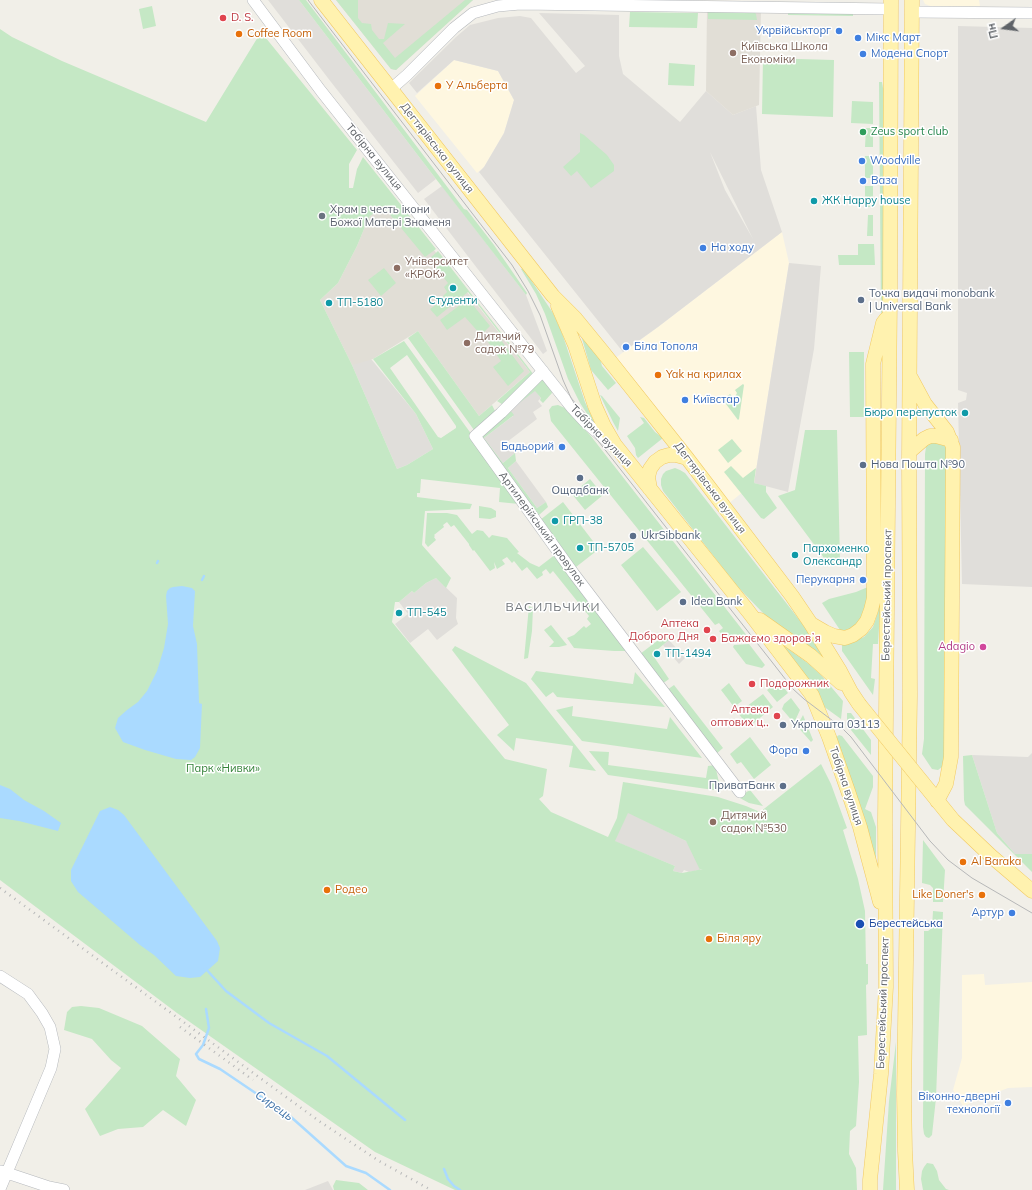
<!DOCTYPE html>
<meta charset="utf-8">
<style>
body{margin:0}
#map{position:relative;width:1032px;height:1190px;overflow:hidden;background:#f1efe8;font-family:Mulish,sans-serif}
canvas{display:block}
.north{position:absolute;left:984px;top:8px;width:40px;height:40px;-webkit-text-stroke:3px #fff;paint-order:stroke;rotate:256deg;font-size:11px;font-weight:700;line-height:16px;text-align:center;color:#5f6368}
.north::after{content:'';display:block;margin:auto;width:14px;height:18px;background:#5f6368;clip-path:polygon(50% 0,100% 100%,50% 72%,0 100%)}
</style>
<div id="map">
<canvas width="1032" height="1190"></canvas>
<div class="north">Пн</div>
</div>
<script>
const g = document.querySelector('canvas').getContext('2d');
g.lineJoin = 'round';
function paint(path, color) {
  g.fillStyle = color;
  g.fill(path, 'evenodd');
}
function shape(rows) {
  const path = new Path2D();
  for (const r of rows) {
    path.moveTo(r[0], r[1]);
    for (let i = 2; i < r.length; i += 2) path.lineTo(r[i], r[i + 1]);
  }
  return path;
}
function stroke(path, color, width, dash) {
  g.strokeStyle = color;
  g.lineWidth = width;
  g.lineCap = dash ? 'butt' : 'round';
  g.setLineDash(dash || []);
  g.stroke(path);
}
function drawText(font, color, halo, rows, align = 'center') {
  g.font = font + ' Mulish,sans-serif';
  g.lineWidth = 3;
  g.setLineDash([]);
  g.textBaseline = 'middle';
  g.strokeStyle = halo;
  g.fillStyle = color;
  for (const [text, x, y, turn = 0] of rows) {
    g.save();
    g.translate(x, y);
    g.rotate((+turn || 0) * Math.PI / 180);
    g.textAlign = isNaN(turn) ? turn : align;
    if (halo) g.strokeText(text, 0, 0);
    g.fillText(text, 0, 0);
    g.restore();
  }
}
paint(shape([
 [923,0,979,0,980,6,933,7,925,4],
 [454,60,498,71,514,100,504,133,484,167,477,173,415,96],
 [782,232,789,263,754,483,728,504,614,359,658,327],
 [984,974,985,985,1032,982,1032,1087,1008,1088,963,1106,953,1090,962,1058,962,975]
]), '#fef7e0');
paint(shape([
 [268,0,299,0,436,179,418,193,331,82],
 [539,13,619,15,619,56,623,74,680,122,706,91,733,115,756,106,761,170,782,232,658,327,623,352,479,172,484,167,504,133,514,100,498,71,454,60,417,93,409,83,456,37,470,25,498,18,520,16,531,18,576,73,585,66],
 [710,152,753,239,725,190],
 [958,26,1032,28,1032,587,962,584,958,403,966,400,967,393,958,390],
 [442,186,526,295,547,351,543,354,424,199],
 [789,263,821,266,814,349,788,492,754,483],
 [367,354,416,414,433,449,407,465,397,469,352,365],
 [535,390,541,398,538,401,542,406,533,412,537,419,507,442,515,453,503,463,484,438,513,416,509,410],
 [516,461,546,502,537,508,508,468],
 [436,578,457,598,456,618,458,624,437,640,428,629,410,643,395,624,408,614,399,602,412,591,414,593,426,583],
 [669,640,685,658,679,664,663,645],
 [1032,753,1032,854,1015,854,997,833,972,755,1028,757],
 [628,812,686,841,696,854,700,870,689,872,684,870,682,873,673,871,675,866,614,841],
 [328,1181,333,1190,305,1190]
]), '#e0deda');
paint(shape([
 [336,0,473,0,396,70,391,69],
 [707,9,761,9,759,105,733,115,706,91],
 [393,198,530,372,479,416,418,331,373,359,352,365,320,300,338,283,357,246,369,217]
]), '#e1ded6');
paint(shape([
 [299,0,306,0,464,209,467,210,494,245,527,293,526,295,436,179],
 [336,0,358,0,358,18,362,23,371,24,372,30,379,39,384,39,388,23,405,24,383,43,395,58,465,0,473,0,396,70,391,69],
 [152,6,156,26,143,29,139,9],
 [708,9,753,10,756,14,757,20,708,19],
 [788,10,853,11,853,16,788,15],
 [630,12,698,13,697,28,629,27],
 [0,29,12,37,62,61,206,122,261,32,357,150,349,164,349,188,353,188,357,169,363,157,436,249,425,257,383,206,369,217,357,246,338,283,320,300,352,365,397,469,407,465,433,449,416,414,373,359,404,341,472,435,519,504,499,502,500,488,421,479,420,493,417,493,417,497,472,504,470,509,425,511,422,545,451,578,446,588,436,578,426,583,414,593,412,591,399,602,395,602,392,622,505,759,547,769,543,796,539,799,551,812,608,837,617,818,623,782,718,797,746,806,760,812,821,764,831,784,847,828,843,830,858,879,865,911,866,964,868,964,868,984,866,985,867,1035,858,1036,859,1082,856,1126,850,1131,849,1154,856,1168,857,1190,455,1190,375,1152,177,1013,0,880],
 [407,355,456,426,456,428,441,438,438,437,390,368],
 [628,813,686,841,700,870,703,869,682,873,673,871,675,866,615,841],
 [763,58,834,60,833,117,762,114],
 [669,63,695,65,694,86,668,85],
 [879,82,882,82,883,88,886,91,885,303,881,315],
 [852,101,873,102,873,124,851,123],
 [866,128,873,128,873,147,865,147],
 [580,133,584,135,607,155,614,165,614,171,591,188,577,171,571,176,563,167,580,152],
 [865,156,873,156,873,178,865,178],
 [865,186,873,186,873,207,865,207],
 [868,215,873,215,873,236,867,236],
 [858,244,874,244,875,265,839,265,838,255,858,255],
 [438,251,534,375,505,406,497,401,530,372,468,292,437,317,430,309,440,302,442,304,446,301,443,296,447,292,444,287,448,283,429,259],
 [384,268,396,283,381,296,368,280],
 [523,268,553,313,562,333,585,402,596,426,595,426,580,403,568,379,545,314,536,294,521,269],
 [468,299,490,326,481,335,465,317,447,330,440,320],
 [418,331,479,416,492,405,496,413,474,430,408,338],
 [495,332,524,371,508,386,493,367,501,361,486,339],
 [581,335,599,354,602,366,616,383,608,390,591,370],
 [849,352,864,352,864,417,850,417],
 [540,378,544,379,551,388,552,393,543,403,540,400,541,398,535,391,510,410,514,415,484,438,503,463,515,453,516,461,508,468,537,508,546,502,548,507,539,515,536,514,479,435],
 [743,384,744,385,739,419,738,420,723,400,730,394,732,396,735,397,737,393,735,390],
 [600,395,602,396,620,418,618,431,613,422],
 [558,405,565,408,590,435,748,637,727,641,719,631,723,628,719,623,715,625,551,421,549,410,552,406],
 [640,417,644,418,655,432,663,438,638,458,636,455,635,448,627,436,644,423],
 [805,430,837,430,840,562,830,566,778,496,795,490],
 [732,439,742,451,728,463,718,450],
 [931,441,945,445,948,452,946,762,942,767,938,770,932,769,922,754,924,739,925,454,926,447,928,443],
 [731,466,743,478,756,468,754,483,766,486,766,492,777,508,764,519,761,518,724,472],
 [675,468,680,470,685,473,801,622,838,673,779,627,762,612,736,585,663,491,661,485,661,479,663,474,666,471],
 [590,479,603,495,585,510,572,494],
 [563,502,599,549,576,567,540,520],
 [479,506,491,508,496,511,496,517,490,519,479,518],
 [427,513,447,513,457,515,472,534,477,530,483,531,489,538,492,535,507,538,519,552,517,553,530,563,539,567,556,554,628,651,614,651,574,648,567,638,574,635,584,626,586,628,591,624,587,619,589,616,553,571,550,574,546,569,542,572,543,575,537,579,527,567,522,571,514,561,512,563,507,557,502,560,505,564,497,569,494,562,495,568,490,571,474,550,473,551,469,545,469,544,454,525,451,527,447,522,443,525,444,527,434,535,435,536,434,537,436,540,428,547,425,543],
 [643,547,681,592,657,611,621,565],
 [868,587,867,610,855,628,846,630,840,630,822,603,829,599,856,592],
 [881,596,878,644,873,644,871,678,875,679,873,695,842,651,842,645,864,637,873,627,877,615],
 [529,606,533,608,532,631,528,658,524,659],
 [551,625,567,645,559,647,549,647,554,642,544,630],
 [665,635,669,640,652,654,669,679,662,684,640,654],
 [749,644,765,665,762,668,746,664,733,647,734,645],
 [455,646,526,683,596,771,569,767,573,746,516,738,514,751,497,735,509,725,452,650],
 [784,646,809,664,822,676,843,701,841,719,823,706,782,647],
 [536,671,633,684,635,672,665,707,557,697,553,692,546,697,531,679],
 [779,681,788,693,777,702,767,690],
 [729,683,742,701,734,707,721,690],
 [674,685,723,748,716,754,667,690],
 [763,694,773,707,749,727,738,713],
 [791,698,800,710,794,723,782,709,784,704],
 [573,706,572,716,667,729,670,717,702,758,582,741,556,710],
 [847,713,851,713,871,740,871,755,847,725],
 [803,715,813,740,811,742,797,726],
 [839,735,842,736,873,776,873,787,865,809,871,812,876,827,876,866,835,738],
 [750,737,771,765,754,779,741,762,737,764,730,754],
 [589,751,609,752,608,765,706,778,708,766,715,765,721,791,608,775],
 [972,755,997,833,1015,854,1032,854,1032,872,965,805,964,800,963,756],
 [750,790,763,806,749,803,738,797],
 [923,840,943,867,945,870,943,902,933,902,933,888,930,885,922,883],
 [933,911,943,912,936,1098,932,1135,929,1138,926,1137,924,1134,923,1127,924,931,928,931,932,928],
 [81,1006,99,1008,142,1026,180,1059,176,1076,196,1100,186,1126,163,1110,143,1127,118,1129,100,1136,85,1109,121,1068,111,1060,92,1039,64,1030,67,1012,72,1007],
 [896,1042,896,1190,883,1190,889,1101],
 [927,1163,933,1164,937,1171,939,1180,946,1189,949,1190,923,1190,921,1179,922,1171,924,1167],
 [336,1180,359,1183,368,1190,334,1190,333,1186]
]), '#c5e8c5');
paint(shape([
 [182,586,192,588,195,591,193,626,197,644,199,703,202,704,200,748,195,757,191,760,176,759,145,750,123,742,115,728,118,718,127,710,138,702,147,691,157,671,164,648,168,624,166,596,167,591,170,588,173,587],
 [0,785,10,789,24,800,44,811,61,823,58,831,19,821,0,818],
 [110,807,118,810,124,815,217,941,220,948,218,961,200,977,190,978,176,976,154,955,140,945,78,892,71,881,71,870,100,811]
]), '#aadaff');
stroke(shape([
 [157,563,158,561],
 [202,580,204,576],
 [205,968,226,991,269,1023,327,1056,405,1120],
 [206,1009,209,1028,203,1045,196,1054,199,1059,220,1069,291,1117,346,1166,366,1173,390,1190],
 [444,1169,448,1179,454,1186,460,1190]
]), '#aadaff', 2.5);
const minor = shape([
 [253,0,321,91,572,408,585,422,614,447],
 [912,12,1032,13],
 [391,89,407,75,454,28,473,13,498,6,520,4,891,9],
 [543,371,501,413,475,436,574,574,740,792],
 [0,976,28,994,42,1013,50,1027,55,1049,51,1068,0,1189],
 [1,1171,49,1187,64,1190]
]);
const major = shape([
 [321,0,553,296,575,318,602,351,687,458,792,596,811,624,840,671,851,692,859,704],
 [558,306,575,345,595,406,604,426,615,445,748,611,812,695,829,737,848,791,860,827,880,902],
 [911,378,925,404,947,432,953,447,951,757,946,784,937,801],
 [909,452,924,439,930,436,936,436,951,440],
 [650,489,648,477,650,469,655,462,662,457,669,455,676,455,687,458],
 [760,620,811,656,841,683],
 [813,625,825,632,834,636,845,638,853,635,861,629,867,621,871,610,874,598,873,364,883,323,886,319],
 [923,783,953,820,991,856,1032,891],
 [870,1190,870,1180,881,1074,886,987,885,820,890,296,891,0],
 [907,1190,905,1151,904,1094,910,696,909,460,912,0]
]);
stroke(minor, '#b5b8bc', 12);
stroke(major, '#f2c960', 15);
stroke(minor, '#fff', 11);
stroke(major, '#fff2af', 14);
stroke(shape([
 [308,0,512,265,528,291,540,315,563,380,571,398,595,437,772,662,793,689,804,699,841,727,851,737,930,841,948,860,972,878,1032,913]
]), '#b6b7b8', 1);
stroke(shape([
 [0,888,319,1121,379,1161,431,1190],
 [180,1027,253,1080]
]), '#b6b7b8', 2.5, [1, 5]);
const majorBridge = shape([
 [859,704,923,783]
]);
stroke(majorBridge, '#f2c960', 15, []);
stroke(majorBridge, '#fff2af', 14);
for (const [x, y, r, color] of [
 [223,18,4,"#e0444e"],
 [839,31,4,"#3f7fe0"],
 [239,34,4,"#e8710a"],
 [858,38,4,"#3f7fe0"],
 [733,53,4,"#8d6e63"],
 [863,54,4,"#3f7fe0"],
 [438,86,4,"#e8710a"],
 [863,132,4,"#2e9e5b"],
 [862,161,4,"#3f7fe0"],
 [863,181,4,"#3f7fe0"],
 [814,201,4,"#0f9aa8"],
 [322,216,4,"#6b7280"],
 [703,248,4,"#3f7fe0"],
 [397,268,4,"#8d6e63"],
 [453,288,4,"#0f9aa8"],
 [861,300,4,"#5c6f8a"],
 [329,303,4,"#0f9aa8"],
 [467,343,4,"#8d6e63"],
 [626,347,4,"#3f7fe0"],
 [658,375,4,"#e8710a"],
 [685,400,4,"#3f7fe0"],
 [965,413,4,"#0f9aa8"],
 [562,447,4,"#3f7fe0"],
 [863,465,4,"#5c6f8a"],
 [580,478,4,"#5c6f8a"],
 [555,521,4,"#0f9aa8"],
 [633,536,4,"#5c6f8a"],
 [580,548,4,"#0f9aa8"],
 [795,555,4,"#0f9aa8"],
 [863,580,4,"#3f7fe0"],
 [683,602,4,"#5c6f8a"],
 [399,613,4,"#0f9aa8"],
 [707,630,4,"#e0444e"],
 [713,639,4,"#e0444e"],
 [983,647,4,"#d1479c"],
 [657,654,4,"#0f9aa8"],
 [752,684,4,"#e0444e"],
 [777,716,4,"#e0444e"],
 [783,725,4,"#5c6f8a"],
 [806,751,4,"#3f7fe0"],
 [783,786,4,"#5c6f8a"],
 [713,822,4,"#8d6e63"],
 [963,862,4,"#e8710a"],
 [327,890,4,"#e8710a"],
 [982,895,4,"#e8710a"],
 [1012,913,4,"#3f7fe0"],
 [860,924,5,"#1a4fb4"],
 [709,939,4,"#e8710a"],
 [1008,1103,4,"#3f7fe0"]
]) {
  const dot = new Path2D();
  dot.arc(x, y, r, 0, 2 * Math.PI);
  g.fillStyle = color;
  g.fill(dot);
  stroke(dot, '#fff', 1.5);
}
drawText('11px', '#be3a42', '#fff', [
 ["D. S.",231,18],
 ["Аптека",699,624,"right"],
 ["Доброго Дня",699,637,"right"],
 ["Бажаємо здоровʼя",721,639],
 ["Подорожник",760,684],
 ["Аптека",769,710,"right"],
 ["оптових ц‥",769,723,"right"]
], 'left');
drawText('11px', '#366cbe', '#fff', [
 ["Укрвійськторг",831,31,"right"],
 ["Мікс Март",866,38],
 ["Модена Спорт",871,54],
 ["Woodville",870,161],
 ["Ваза",871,181],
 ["На ходу",711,248],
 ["Біла Тополя",634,347],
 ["Київстар",693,400],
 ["Бадьорий",554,447,"right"],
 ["Перукарня",855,580,"right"],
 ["Фора",798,751,"right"],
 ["Артур",1004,913,"right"],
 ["Віконно-дверні",1000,1097,"right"],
 ["технології",1000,1110,"right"]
], 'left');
drawText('11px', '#c56008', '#fff', [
 ["Coffee Room",247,34],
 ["У Альберта",446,86],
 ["Yak на крилах",666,375],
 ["Al Baraka",971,862],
 ["Родео",335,890],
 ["Like Doner's",974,895,"right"],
 ["Біля яру",717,939]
], 'left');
drawText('11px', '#785e54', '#fff', [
 ["Київська Школа",741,47],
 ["Економіки",741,60],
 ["Університет",405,262],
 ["«КРОК»",405,275],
 ["Дитячий",475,337],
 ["садок №79",475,350],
 ["Дитячий",721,816],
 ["садок №530",721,829]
], 'left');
drawText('11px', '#27864d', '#fff', [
 ["Zeus sport club",871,132]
], 'left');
drawText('11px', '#5f6368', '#fff', [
 ["Дегтярівська вулиця",437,148,52],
 ["Табірна вулиця",374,157,51],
 ["Табірна вулиця",601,436,45],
 ["Дегтярівська вулиця",710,488,53],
 ["Артилерійський провулок",542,529,54],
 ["Берестейський проспект",887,595,-89],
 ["Табірна вулиця",846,786,71],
 ["Берестейський проспект",883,1003,-88]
]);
drawText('11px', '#0d838f', '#fff', [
 ["ЖК Happy house",822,201],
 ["Студенти",453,301,"center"],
 ["ТП-5180",337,303],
 ["Бюро перепусток",957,413,"right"],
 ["ГРП-38",563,521],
 ["ТП-5705",588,548],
 ["Пархоменко",803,549],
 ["Олександр",803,562],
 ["ТП-545",407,613],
 ["ТП-1494",665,654]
], 'left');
drawText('11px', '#5b616d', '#fff', [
 ["Храм в честь ікони",330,210],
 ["Божої Матері Знаменя",330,223]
], 'left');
drawText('11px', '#4e5e75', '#fff', [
 ["Точка видачі monobank",869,294],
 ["| Universal Bank",869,307],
 ["Нова Пошта №90",871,465],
 ["Ощадбанк",580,491,"center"],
 ["UkrSibbank",641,536],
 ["Idea Bank",691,602],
 ["Укрпошта 03113",791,725],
 ["ПриватБанк",775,786,"right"]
], 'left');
drawText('11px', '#b23c85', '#fff', [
 ["Adagio",975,647]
], 'right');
drawText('11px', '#348238', '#fff', [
 ["Парк «Нивки»",223,769]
]);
drawText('11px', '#164399', '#fff', [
 ["Берестейська",869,924]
], 'left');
g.letterSpacing = '1px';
drawText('12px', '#70757a', '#fff', [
 ["ВАСИЛЬЧИКИ",553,607]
]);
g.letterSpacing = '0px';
drawText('italic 12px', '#4174aa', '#fff', [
 ["Сирець",274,1106,35]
]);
</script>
